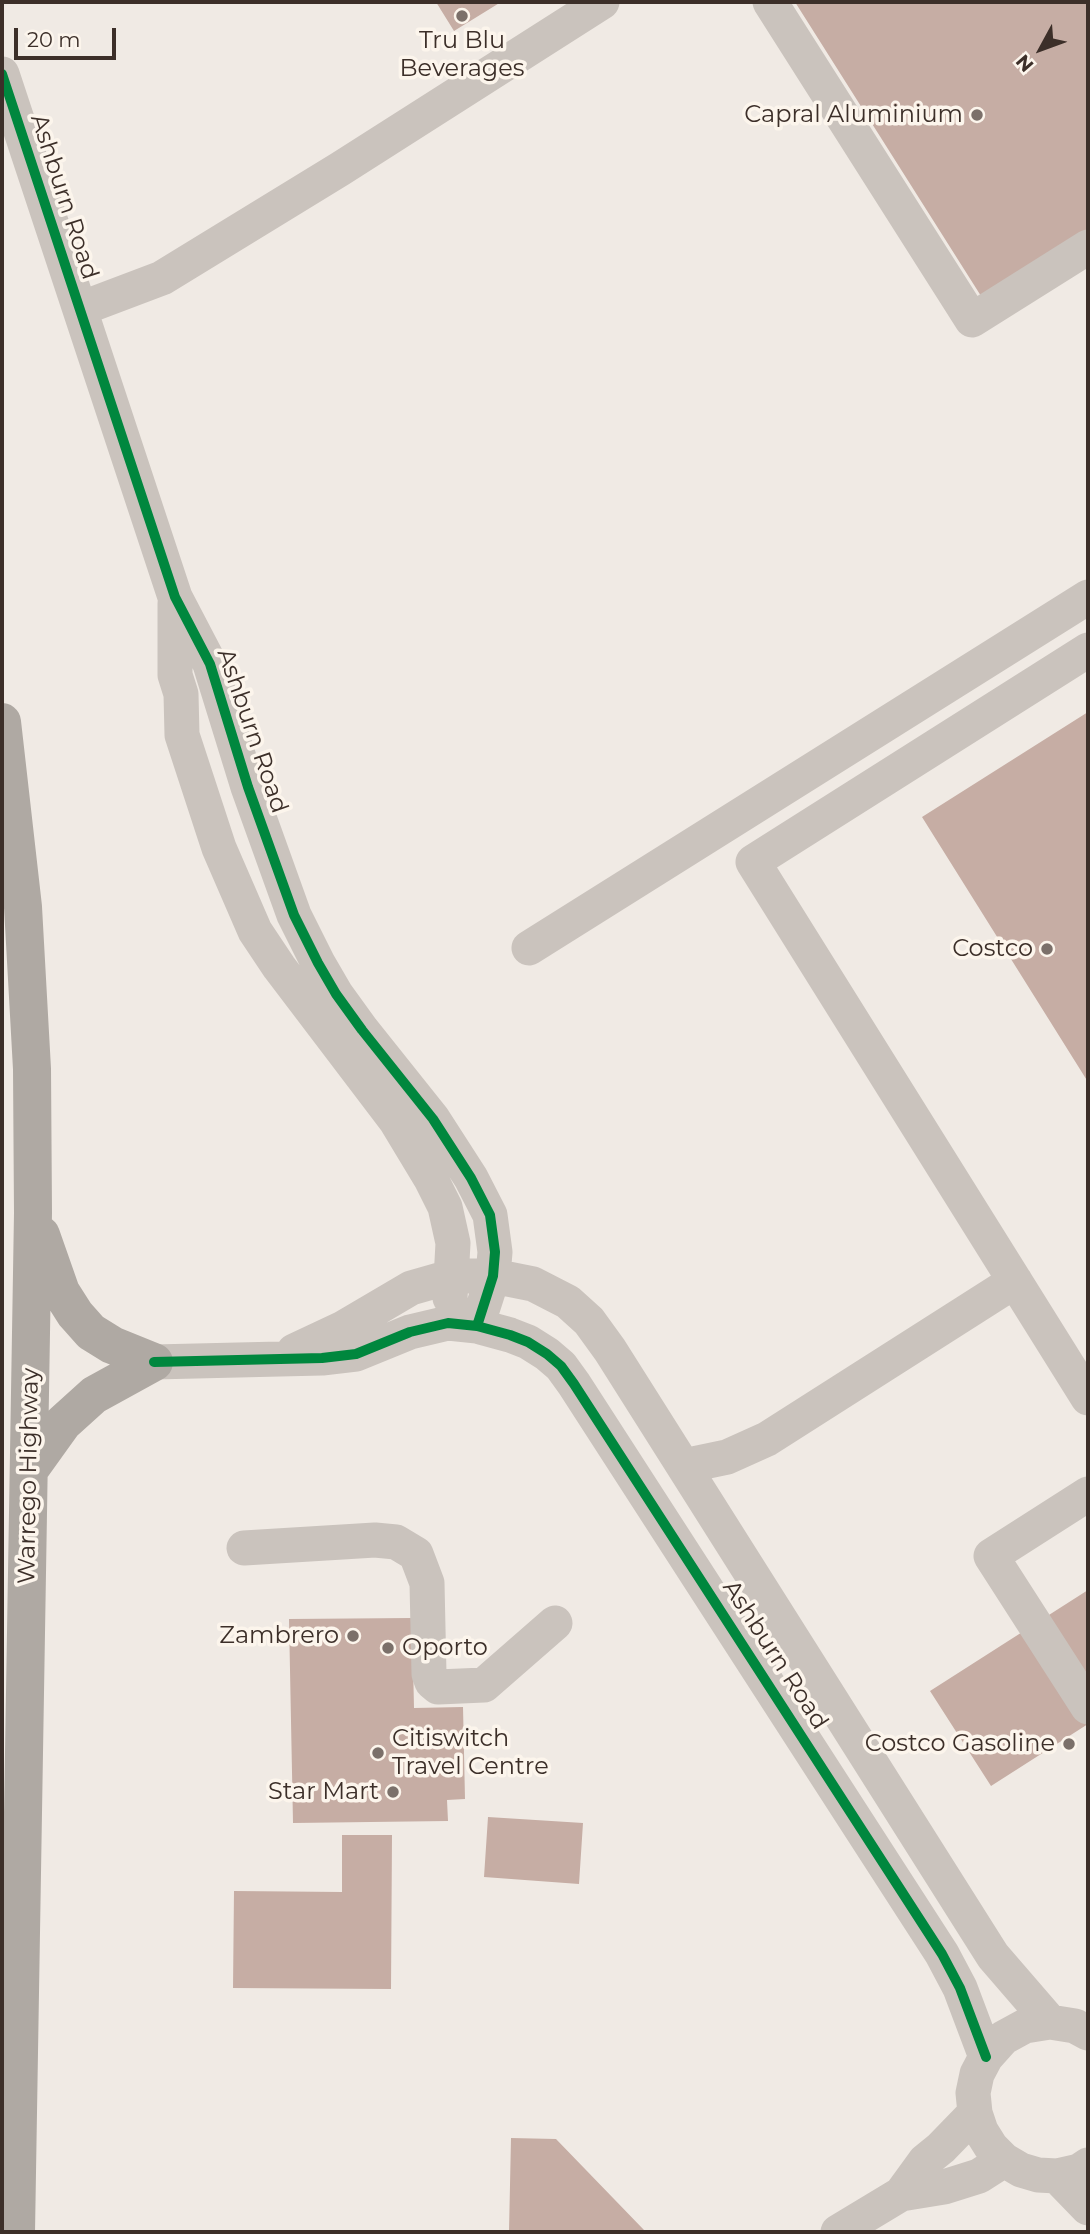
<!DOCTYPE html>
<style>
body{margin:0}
#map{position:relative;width:1090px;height:2234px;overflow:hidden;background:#f0eae4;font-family:Montserrat,sans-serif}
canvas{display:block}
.frame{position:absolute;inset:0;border:4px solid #3c2f29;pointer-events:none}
.north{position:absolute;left:1006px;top:14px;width:70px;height:70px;-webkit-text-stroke:5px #fcf5ec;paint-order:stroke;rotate:229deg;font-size:19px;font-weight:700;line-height:28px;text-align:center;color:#3c2f29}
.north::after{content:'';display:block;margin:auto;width:24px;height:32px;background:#3c2f29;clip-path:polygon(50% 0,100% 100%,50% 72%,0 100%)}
.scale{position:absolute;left:14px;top:28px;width:102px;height:32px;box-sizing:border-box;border:4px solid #3c2f29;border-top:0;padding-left:9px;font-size:21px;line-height:24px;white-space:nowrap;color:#3c2f29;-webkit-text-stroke:5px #fcf5ec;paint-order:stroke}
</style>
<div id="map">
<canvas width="1090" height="2234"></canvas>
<div class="frame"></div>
<div class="north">N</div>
<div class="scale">20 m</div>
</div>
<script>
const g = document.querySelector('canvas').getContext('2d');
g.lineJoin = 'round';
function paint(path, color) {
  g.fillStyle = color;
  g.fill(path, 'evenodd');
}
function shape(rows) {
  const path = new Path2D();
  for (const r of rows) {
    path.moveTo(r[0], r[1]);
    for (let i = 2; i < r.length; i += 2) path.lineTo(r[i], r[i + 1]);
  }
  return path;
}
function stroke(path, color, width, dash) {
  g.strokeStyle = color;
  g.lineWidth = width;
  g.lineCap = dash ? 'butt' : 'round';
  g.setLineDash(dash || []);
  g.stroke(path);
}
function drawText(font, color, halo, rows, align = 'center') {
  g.font = font + ' Montserrat,sans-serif';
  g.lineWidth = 7;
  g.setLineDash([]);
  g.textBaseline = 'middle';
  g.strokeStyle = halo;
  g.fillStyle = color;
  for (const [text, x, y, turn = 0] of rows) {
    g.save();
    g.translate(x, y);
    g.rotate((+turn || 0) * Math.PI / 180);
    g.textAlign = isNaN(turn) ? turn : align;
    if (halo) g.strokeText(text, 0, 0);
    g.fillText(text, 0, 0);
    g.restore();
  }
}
paint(shape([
 [436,2,501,2,454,31],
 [795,2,1088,2,1088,229,981,296],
 [1088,712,1088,1082,922,817],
 [1088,1590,1088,1724,991,1786,930,1691],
 [412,1618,414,1708,463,1707,465,1799,447,1800,448,1821,293,1823,289,1619],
 [488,1817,583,1823,579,1884,484,1877],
 [342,1835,392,1835,391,1989,233,1988,234,1891,342,1892],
 [511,2138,556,2139,644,2230,642,2232,509,2232]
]), '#c6ada4');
stroke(shape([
 [770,2,972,320,1088,247],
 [2,74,175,597,210,664,248,787,294,915,318,963,336,994,362,1030,433,1119,471,1178,490,1215,495,1252,493,1276,477,1326],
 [80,309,162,278,340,169,602,2],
 [175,604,175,675,181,694,182,735,219,848,255,931,279,967,396,1121,431,1179,445,1207,453,1243,450,1298],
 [1088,650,753,862,1088,1398],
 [529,948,1088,597],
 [294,1351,343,1328,411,1288,453,1276,493,1276,533,1284,568,1302,589,1321,610,1350,993,1956,1050,2022],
 [154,1362,322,1358,356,1354,410,1332,448,1323,477,1326,510,1335,528,1342,547,1354,561,1366,574,1384,942,1954,960,1988,986,2057],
 [684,1466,727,1457,767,1439,1015,1281],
 [1088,1494,991,1556,1088,1707],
 [244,1548,375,1540,396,1542,416,1554,427,1583,429,1674,432,1682,438,1687,484,1685,555,1623],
 [1088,2033,1075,2026,1050,2022,1025,2026,1003,2038,986,2057,977,2074,973,2093,975,2113,981,2131,991,2147,1004,2160,1021,2170,1038,2175,1057,2176,1079,2171,1088,2165],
 [1057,2176,1088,2208],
 [901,2194,925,2161,941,2148,975,2113],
 [838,2232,901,2194,944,2187,979,2176,1004,2160]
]), '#cac3bd', 35);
stroke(shape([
 [2,722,23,907,32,1069,33,1213,16,2232],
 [41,1235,61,1292,75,1314,91,1332,112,1345,154,1362],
 [30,1469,63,1423,94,1395,154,1362]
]), '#afa9a3', 38);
stroke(shape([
 [2,74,175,597,210,664,248,787,294,915,318,963,336,994,362,1030,433,1119,471,1178,490,1215,495,1252,493,1276,477,1326],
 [154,1362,322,1358,356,1354,410,1332,448,1323,477,1326,510,1335,528,1342,547,1354,561,1366,574,1384,942,1954,960,1988,986,2057]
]), '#00873e', 10);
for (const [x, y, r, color] of [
 [462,16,7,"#7b706a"],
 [977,115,7,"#7b706a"],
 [1047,949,7,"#7b706a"],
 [353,1636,7,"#7b706a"],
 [388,1648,7,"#7b706a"],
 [1069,1744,7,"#7b706a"],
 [378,1753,7,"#7b706a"],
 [393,1792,7,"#7b706a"]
]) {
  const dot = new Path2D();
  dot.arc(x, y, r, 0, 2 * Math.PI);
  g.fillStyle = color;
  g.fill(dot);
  stroke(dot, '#fcf5ec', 2.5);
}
drawText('24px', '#3c2f29', '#fcf5ec', [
 ["Tru Blu",462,41,"center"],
 ["Beverages",462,69,"center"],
 ["Capral Aluminium",963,115],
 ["Costco",1033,949],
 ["Zambrero",339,1636],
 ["Oporto",402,1648,"left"],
 ["Citiswitch",392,1739,"left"],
 ["Travel Centre",392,1767,"left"],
 ["Costco Gasoline",1055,1744],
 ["Star Mart",379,1792]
], 'right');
drawText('24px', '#3c2f29', '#fcf5ec', [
 ["Ashburn Road",64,197,72],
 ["Ashburn Road",252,731,71],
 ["Warrego Highway",29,1476,-89],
 ["Ashburn Road",775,1655,57]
]);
</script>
